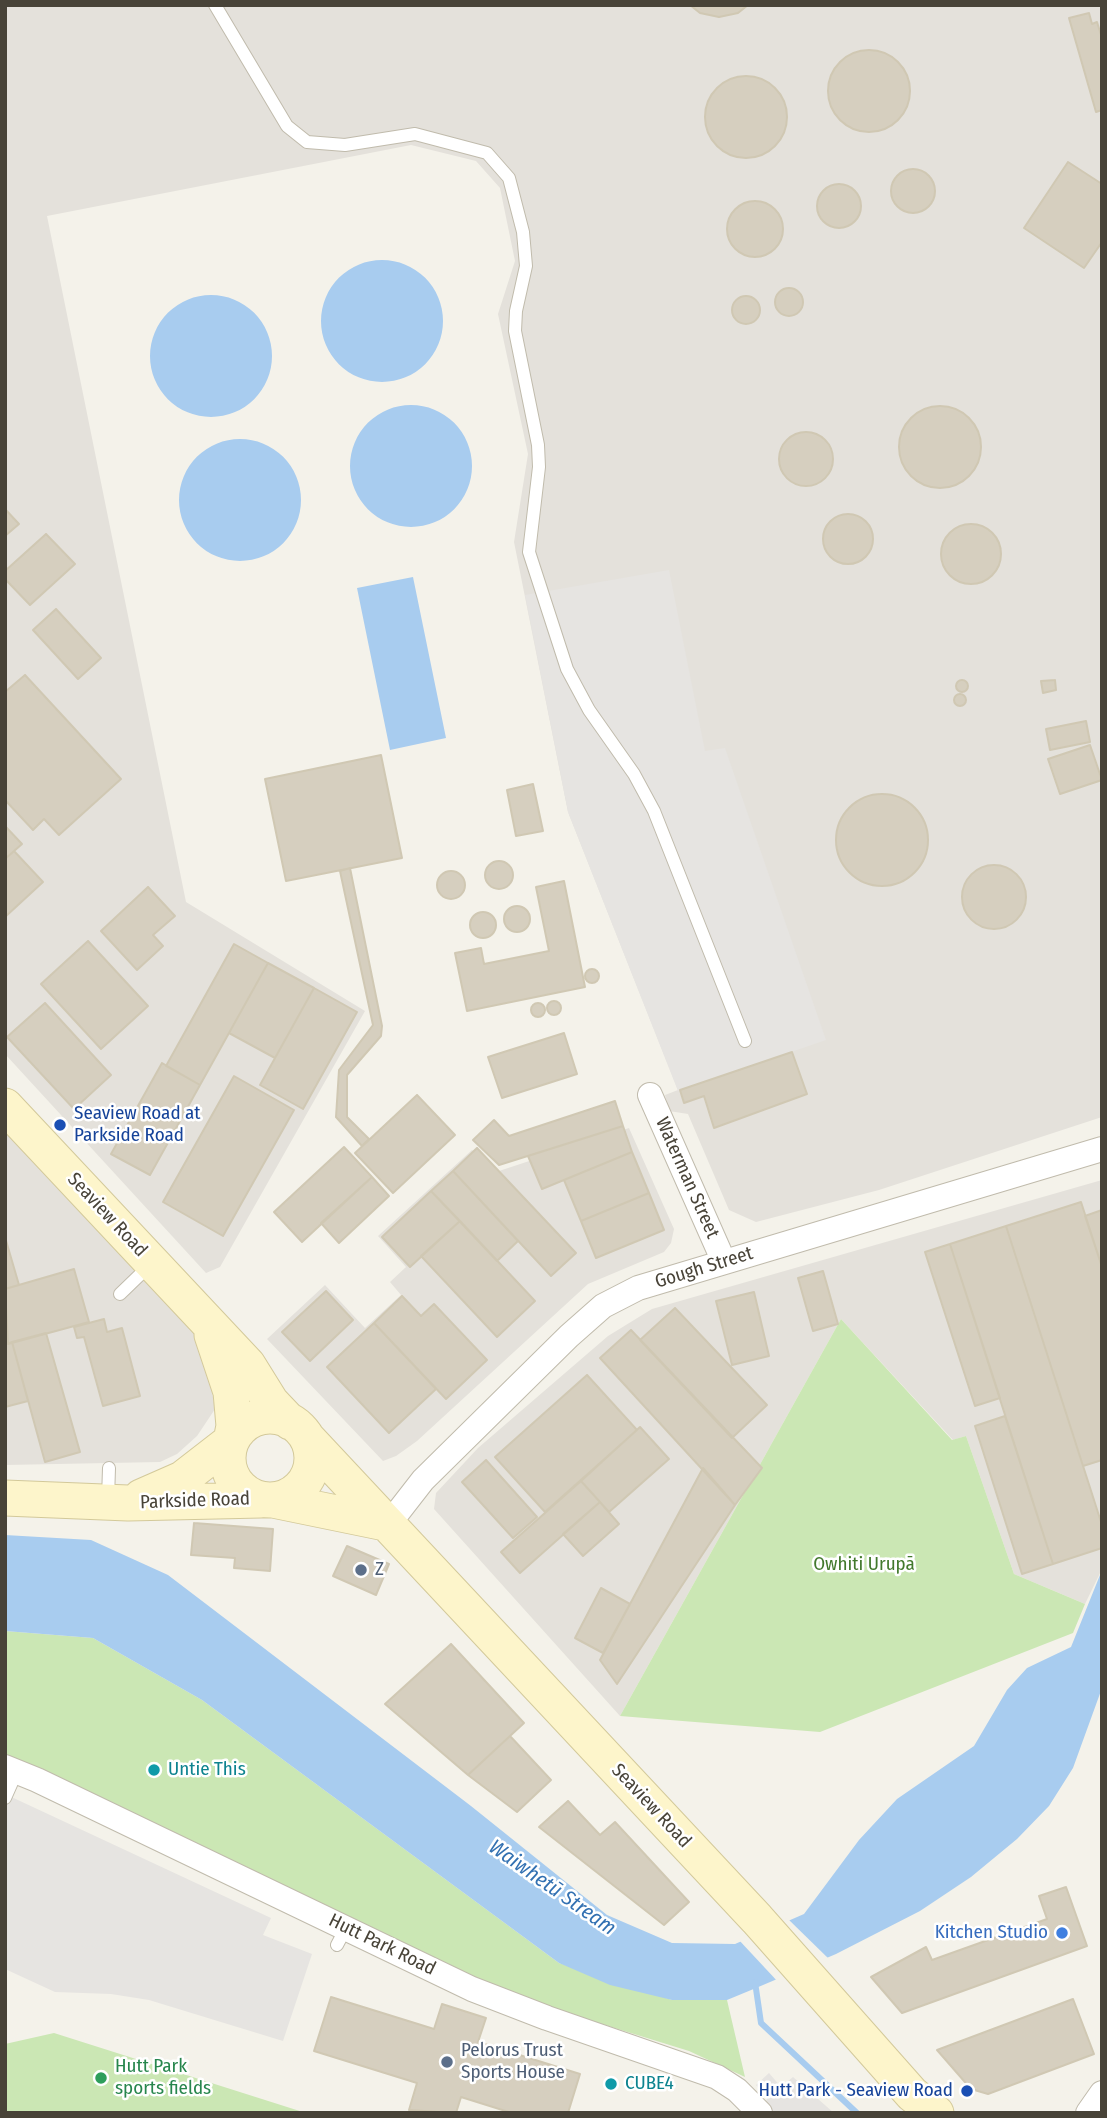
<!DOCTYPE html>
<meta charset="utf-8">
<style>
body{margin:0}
#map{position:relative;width:1107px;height:2118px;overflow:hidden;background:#f4f2ea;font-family:"Fira Sans Condensed",sans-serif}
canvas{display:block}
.frame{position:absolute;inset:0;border:7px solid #484338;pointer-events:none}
</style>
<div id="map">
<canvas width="1107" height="2118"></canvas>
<div class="frame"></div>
</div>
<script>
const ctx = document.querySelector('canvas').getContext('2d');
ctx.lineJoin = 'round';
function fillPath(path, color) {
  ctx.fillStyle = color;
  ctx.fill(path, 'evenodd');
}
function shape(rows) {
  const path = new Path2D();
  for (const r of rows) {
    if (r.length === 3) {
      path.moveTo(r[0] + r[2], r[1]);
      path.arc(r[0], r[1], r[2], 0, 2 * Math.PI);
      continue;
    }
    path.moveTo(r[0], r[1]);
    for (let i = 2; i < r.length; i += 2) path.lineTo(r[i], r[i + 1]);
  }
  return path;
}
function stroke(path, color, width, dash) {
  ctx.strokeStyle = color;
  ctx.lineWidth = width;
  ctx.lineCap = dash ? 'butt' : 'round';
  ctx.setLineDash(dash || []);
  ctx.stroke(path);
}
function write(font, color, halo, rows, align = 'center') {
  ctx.font = font + ' "Fira Sans Condensed",sans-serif';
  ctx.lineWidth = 5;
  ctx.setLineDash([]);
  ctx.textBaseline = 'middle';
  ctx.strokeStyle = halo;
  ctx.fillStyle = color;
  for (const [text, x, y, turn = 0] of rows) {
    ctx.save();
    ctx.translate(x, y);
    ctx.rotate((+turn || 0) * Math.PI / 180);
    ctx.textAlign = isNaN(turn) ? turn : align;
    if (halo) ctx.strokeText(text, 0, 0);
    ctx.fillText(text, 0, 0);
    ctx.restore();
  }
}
fillPath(shape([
 [5,5,1102,5,1102,1117,879,1190,756,1222,729,1210,688,1114,669,1111,665,1095,678,1090,568,812,514,542,528,454,498,314,515,261,500,188,476,161,411,145,47,216,186,902,365,1011,220,1267,206,1273,5,1054],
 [5,1127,204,1344,215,1409,197,1436,177,1454,160,1462,5,1465],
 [629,1128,674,1229,671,1243,664,1252,588,1284,417,1441,396,1456,383,1461,267,1339,325,1285,365,1328,401,1295,390,1282,406,1267,378,1236,472,1150,496,1172],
 [1102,1180,1102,1569,1085,1604,1014,1574,966,1436,953,1440,841,1319,620,1716,434,1509,436,1493,478,1448,608,1336,652,1309]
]), '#e4e1db');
fillPath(shape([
 [841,1319,952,1440,966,1436,1014,1574,1085,1604,1073,1633,820,1732,620,1716],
 [5,1631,93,1638,202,1700,559,1963,672,2000,727,2000,745,2077,689,2051,579,2017,456,1971,5,1755],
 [54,2033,306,2113,5,2113,5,2044]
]), '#cbe7b4');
fillPath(shape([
 [669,570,705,751,725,748,826,1040,678,1091,568,812,525,595],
 [5,1794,271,1918,263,1935,312,1954,283,2041,149,2000,111,1994,55,1992,5,1969],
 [769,2073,781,2087,793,2077,834,2113,772,2113,766,2102,767,2098,756,2085]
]), '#e6e4e1');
fillPath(shape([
 [382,321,61],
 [211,356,61],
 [411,466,61],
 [240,500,61],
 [413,577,446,738,390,750,357,588],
 [5,1535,91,1540,168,1575,471,1806,607,1915,672,1943,735,1944,804,1914,859,1840,897,1799,974,1746,1007,1690,1027,1668,1071,1647,1102,1570,1102,1688,1073,1768,1049,1806,1017,1839,971,1877,920,1911,836,1954,756,1988,727,2000,672,2000,610,1985,559,1963,202,1700,93,1638,5,1631]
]), '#a8ccef');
fillPath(shape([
 [787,1918,830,1960,779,1983,738,1939]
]), '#f4f2ea');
stroke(shape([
 [755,1982,761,2023,857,2113]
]), '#a8ccef', 6);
const building = shape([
 [690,5,748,5,738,13,719,17,700,13,690,5],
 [1089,13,1092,24,1097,22,1102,38,1102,110,1096,112,1069,18,1089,13],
 [869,91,41],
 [746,117,41],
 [1068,162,1102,184,1102,242,1084,268,1024,228,1068,162],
 [913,191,22],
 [839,206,22],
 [755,229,28],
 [789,302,14],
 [746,310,14],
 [940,447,41],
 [806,459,27],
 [5,509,19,524,5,536,5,509],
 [848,539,25],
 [971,554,30],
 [46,534,75,564,30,605,5,579,5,571,46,534],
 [56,609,101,658,78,679,33,630,56,609],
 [25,675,121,779,59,835,44,819,33,830,5,800,5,692,25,675],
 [962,686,6],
 [1055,680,1056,690,1043,693,1041,681,1055,680],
 [960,700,6],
 [1086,721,1090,742,1050,750,1046,729,1086,721],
 [1090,745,1102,780,1060,794,1048,759,1090,745],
 [381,755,402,858,286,881,265,779,381,755],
 [533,784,543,831,516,836,507,790,533,784],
 [882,840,46],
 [5,826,22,844,5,859,5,826],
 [14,851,43,882,5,917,5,859,14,851],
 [499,875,14],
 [994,897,32],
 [350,868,382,1026,381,1036,347,1075,347,1117,369,1139,362,1146,336,1117,339,1070,373,1025,340,871,350,868],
 [451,885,14],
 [564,881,585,987,467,1011,455,953,481,948,484,964,549,951,536,887,564,881],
 [148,887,175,916,153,935,163,946,137,970,101,931,148,887],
 [517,919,13],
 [483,925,13],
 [88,941,148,1006,101,1049,41,984,88,941],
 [234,944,268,963,200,1085,166,1066,234,944],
 [268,963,314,988,275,1058,229,1033,268,963],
 [592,976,7],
 [314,988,357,1012,303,1109,260,1085,314,988],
 [554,1008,7],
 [45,1003,111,1075,74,1109,7,1037,45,1003],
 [538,1010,7],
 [564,1033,577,1074,502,1098,488,1057,564,1033],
 [792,1052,807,1094,714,1128,704,1096,684,1103,680,1090,792,1052],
 [162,1063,200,1085,150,1175,111,1154,162,1063],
 [234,1076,294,1110,223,1236,163,1202,234,1076],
 [417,1095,455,1135,393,1193,355,1153,417,1095],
 [615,1101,623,1126,499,1165,473,1140,494,1120,509,1136,615,1101],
 [623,1126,632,1152,542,1189,528,1156,623,1126],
 [344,1147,372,1177,302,1242,274,1212,344,1147],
 [477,1148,576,1253,551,1276,453,1171,477,1148],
 [632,1152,649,1193,581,1221,564,1180,632,1152],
 [453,1171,518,1241,497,1261,431,1191,453,1171],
 [372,1177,389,1196,339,1243,321,1223,372,1177],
 [431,1191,460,1221,410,1267,382,1237,431,1191],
 [649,1193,664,1230,596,1258,581,1221,649,1193],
 [1081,1202,1102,1267,1102,1460,1083,1466,1006,1226,1081,1202],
 [1102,1210,1102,1267,1085,1216,1102,1210],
 [460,1221,535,1301,497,1337,421,1256,460,1221],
 [1006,1226,1102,1525,1102,1548,1053,1564,950,1244,1006,1226],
 [5,1237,19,1285,5,1289,5,1237],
 [950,1244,1000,1398,975,1406,925,1252,950,1244],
 [74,1269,89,1322,8,1344,5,1289,74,1269],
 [823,1271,838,1324,813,1331,798,1278,823,1271],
 [326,1291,353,1320,310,1361,282,1332,326,1291],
 [754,1292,769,1356,732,1365,716,1301,754,1292],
 [402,1296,421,1316,434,1304,487,1360,446,1399,374,1323,402,1296],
 [675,1308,767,1405,732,1438,640,1340,675,1308],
 [104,1319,107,1332,122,1328,140,1396,103,1406,84,1337,77,1338,74,1327,104,1319],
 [374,1323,436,1389,389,1433,327,1367,374,1323],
 [631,1330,762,1468,735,1505,600,1358,631,1330],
 [46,1333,80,1452,45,1462,12,1342,46,1333],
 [5,1339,8,1344,12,1342,28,1401,5,1407,5,1339],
 [587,1375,637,1430,545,1512,495,1457,587,1375],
 [1005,1416,1053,1564,1022,1574,975,1426,1005,1416],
 [640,1427,669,1459,609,1512,581,1481,640,1427],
 [486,1460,537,1517,513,1538,462,1482,486,1460],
 [703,1468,735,1505,617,1684,600,1660,703,1468],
 [581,1481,600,1502,520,1573,501,1552,581,1481],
 [600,1502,619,1524,583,1556,563,1534,600,1502],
 [194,1523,273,1529,270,1571,234,1568,235,1558,191,1555,194,1523],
 [347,1546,389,1564,376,1595,333,1576,347,1546],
 [601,1588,630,1604,603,1653,575,1638,601,1588],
 [451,1644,524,1723,468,1775,385,1704,451,1644],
 [510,1736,551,1780,517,1812,468,1775,510,1736],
 [568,1801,600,1835,615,1822,689,1902,664,1925,539,1827,568,1801],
 [1066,1887,1087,1946,902,2013,871,1977,926,1947,932,1960,1047,1919,1039,1896,1066,1887],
 [331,1997,434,2029,442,2004,486,2018,478,2042,580,2074,568,2113,512,2113,461,2097,456,2113,409,2110,417,2083,314,2051,331,1997],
 [1073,1999,1094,2054,988,2094,971,2089,937,2050,1073,1999]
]);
fillPath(building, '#d6cfbf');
stroke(building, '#d0c8b3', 2);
const service = shape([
 [215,5,287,126,307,142,345,145,415,134,487,153,509,178,523,232,526,266,516,311,515,331,538,445,539,467,529,552,567,669,589,710,634,774,654,811,745,1041],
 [120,1294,150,1265],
 [108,1499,109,1468],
 [5,1798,17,1771],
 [337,1945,346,1928]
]);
const minor = shape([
 [650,1095,724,1262],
 [388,1525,423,1480,569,1336,603,1306,638,1288,1102,1149],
 [5,1767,37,1780,472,1989,547,2018,717,2077,737,2090,760,2113],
 [1088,2113,1102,2093]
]);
const secondary = shape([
 [5,1106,248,1365,271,1402,290,1422],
 [270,1458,42],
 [307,1438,757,1919,912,2094,936,2113],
 [141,1497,182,1479,231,1441,234,1426,231,1392,212,1335],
 [5,1498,128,1503,261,1500],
 [273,1500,385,1523]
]);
stroke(service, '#c0bbac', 14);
stroke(minor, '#c0bbac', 26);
stroke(secondary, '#d3c99a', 37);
stroke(service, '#fff', 12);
stroke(minor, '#fff', 24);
stroke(secondary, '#fdf5cb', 35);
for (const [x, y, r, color] of [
 [60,1125,7,"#1a4fb4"],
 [361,1570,7,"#5c6f8a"],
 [154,1770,7,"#0f9aa8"],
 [1062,1933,7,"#3f7fe0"],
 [447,2062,7,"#5c6f8a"],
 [101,2078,7,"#2e9e5b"],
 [611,2084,7,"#0f9aa8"],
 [967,2091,7,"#1a4fb4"]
]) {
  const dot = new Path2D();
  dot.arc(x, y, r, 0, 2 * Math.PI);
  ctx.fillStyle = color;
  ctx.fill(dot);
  stroke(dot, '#fff', 2.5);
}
write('19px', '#164399', '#fff', [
 ["Seaview Road at",74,1114],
 ["Parkside Road",74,1136],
 ["Hutt Park - Seaview Road",953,2091,"right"]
], 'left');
write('19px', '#484338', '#fff', [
 ["Waterman Street",687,1178,66],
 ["Seaview Road",107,1215,47],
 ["Gough Street",704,1268,-17],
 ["Parkside Road",195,1501,-2],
 ["Seaview Road",651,1806,47],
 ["Hutt Park Road",382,1945,26]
]);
write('19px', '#42792c', '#fff', [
 ["Owhiti Urupā",864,1565]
]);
write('19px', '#4e5e75', '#fff', [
 ["Z",375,1570],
 ["Pelorus Trust",461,2051],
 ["Sports House",461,2073]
], 'left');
write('19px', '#0d838f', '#fff', [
 ["Untie This",168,1770],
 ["CUBE4",625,2084]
], 'left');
write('19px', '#366cbe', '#fff', [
 ["Kitchen Studio",1048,1933]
], 'right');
write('19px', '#27864d', '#fff', [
 ["Hutt Park",115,2067],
 ["sports fields",115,2089]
], 'left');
write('italic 21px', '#3371b2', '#fff', [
 ["Waiwhetū Stream",552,1888,35]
]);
</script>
